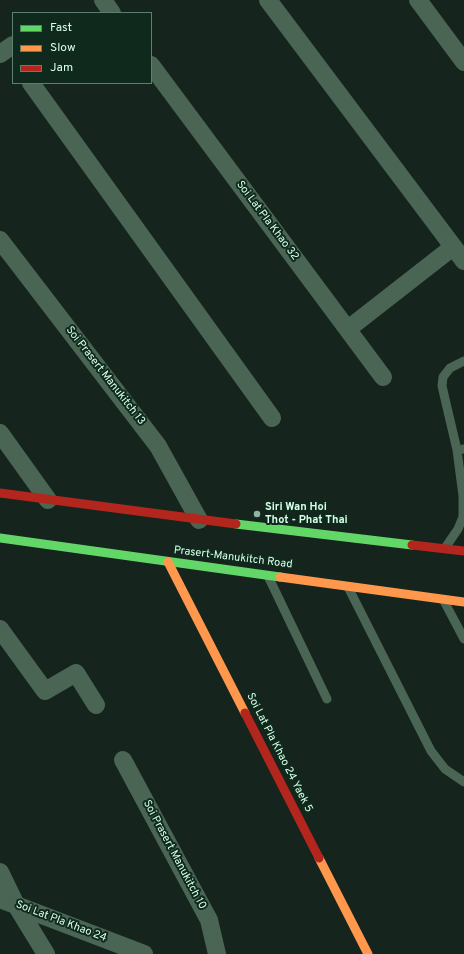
<!DOCTYPE html>
<style>
body{margin:0}
#map{position:relative;width:464px;height:954px;overflow:hidden;background:#15241c;font-family:Overpass,sans-serif}
canvas{display:block}
.legend{position:absolute;left:12px;top:12px;width:140px;height:72px;box-sizing:border-box;background:#0f2a1c;border:1px solid #5f7f6e;margin:0;padding:5px 7px;list-style:none;font-size:12px;color:#d8ffe9}
.legend li{display:flex;align-items:center;gap:8px;height:20px}
.legend b{width:20px;border:1px solid #5f7f6e}
</style>
<div id="map">
<canvas width="464" height="954"></canvas>
<ul class="legend">
<li><b style="height:5px;background:#63d668"></b>Fast</li>
<li><b style="height:5px;background:#ff974d"></b>Slow</li>
<li><b style="height:5px;background:#b3261e"></b>Jam</li>
</ul>
</div>
<script>
const ctx = document.querySelector('canvas').getContext('2d');
ctx.lineJoin = 'round';
function shape(rows) {
  const path = new Path2D();
  for (const r of rows) {
    path.moveTo(r[0], r[1]);
    for (let i = 2; i < r.length; i += 2) path.lineTo(r[i], r[i + 1]);
  }
  return path;
}
function stroke(path, color, width, dash) {
  ctx.strokeStyle = color;
  ctx.lineWidth = width;
  ctx.lineCap = dash ? 'butt' : 'round';
  ctx.setLineDash(dash || []);
  ctx.stroke(path);
}
function write(font, color, halo, rows, align = 'center') {
  ctx.font = font + ' Overpass,sans-serif';
  ctx.lineWidth = 4;
  ctx.setLineDash([]);
  ctx.textBaseline = 'middle';
  ctx.strokeStyle = halo;
  ctx.fillStyle = color;
  for (const [text, x, y, turn = 0] of rows) {
    ctx.save();
    ctx.translate(x, y);
    ctx.rotate((+turn || 0) * Math.PI / 180);
    ctx.textAlign = isNaN(turn) ? turn : align;
    if (halo) ctx.strokeText(text, 0, 0);
    ctx.fillText(text, 0, 0);
    ctx.restore();
  }
}
stroke(shape([
 [464,361,450,368,443,377,442,386,457,450,464,449],
 [445,548,458,529,463,517,463,496,457,450],
 [268,576,327,699],
 [348,587,431,751,445,769,464,782],
 [444,601,464,639]
]), '#4a6553', 9);
stroke(shape([
 [103,0,112,13],
 [268,0,464,261],
 [418,0,464,62],
 [0,54,13,45],
 [151,65,383,377],
 [31,83,272,418],
 [0,240,158,446,199,520],
 [348,329,453,247],
 [0,433,48,500],
 [0,629,45,691,76,673,96,705],
 [123,760,209,920,217,954],
 [0,872,16,905,46,954],
 [0,899,144,954]
]), '#4a6553', 18);
stroke(shape([
 [236,524,412,545],
 [0,538,280,577]
]), '#63d668', 9);
stroke(shape([
 [168,562,245,713],
 [280,577,464,602],
 [319,858,368,954]
]), '#ff974d', 9);
stroke(shape([
 [0,493,236,524],
 [412,545,464,551],
 [245,713,319,858]
]), '#b3261e', 9);
for (const [x, y, r, color] of [
 [257,514,4,"#94b2a1"]
]) {
  const dot = new Path2D();
  dot.arc(x, y, r, 0, 2 * Math.PI);
  ctx.fillStyle = color;
  ctx.fill(dot);
  stroke(dot, '#0f2a1c', 1.5);
}
write('11px', '#d8ffe9', '#0f2a1c', [
 ["Soi Lat Pla Khao 32",267,221,53],
 ["Soi Prasert Manukitch 13",105,376,52],
 ["Prasert-Manukitch Road",233,558,7],
 ["Soi Lat Pla Khao 24 Yaek 5",279,753,63],
 ["Soi Prasert Manukitch 10",174,855,62],
 ["Soi Lat Pla Khao 24",61,922,21]
]);
write('bold 11px', '#d8ffe9', '#0f2a1c', [
 ["Siri Wan Hoi",265,508],
 ["Thot - Phat Thai",265,521]
], 'left');
</script>
